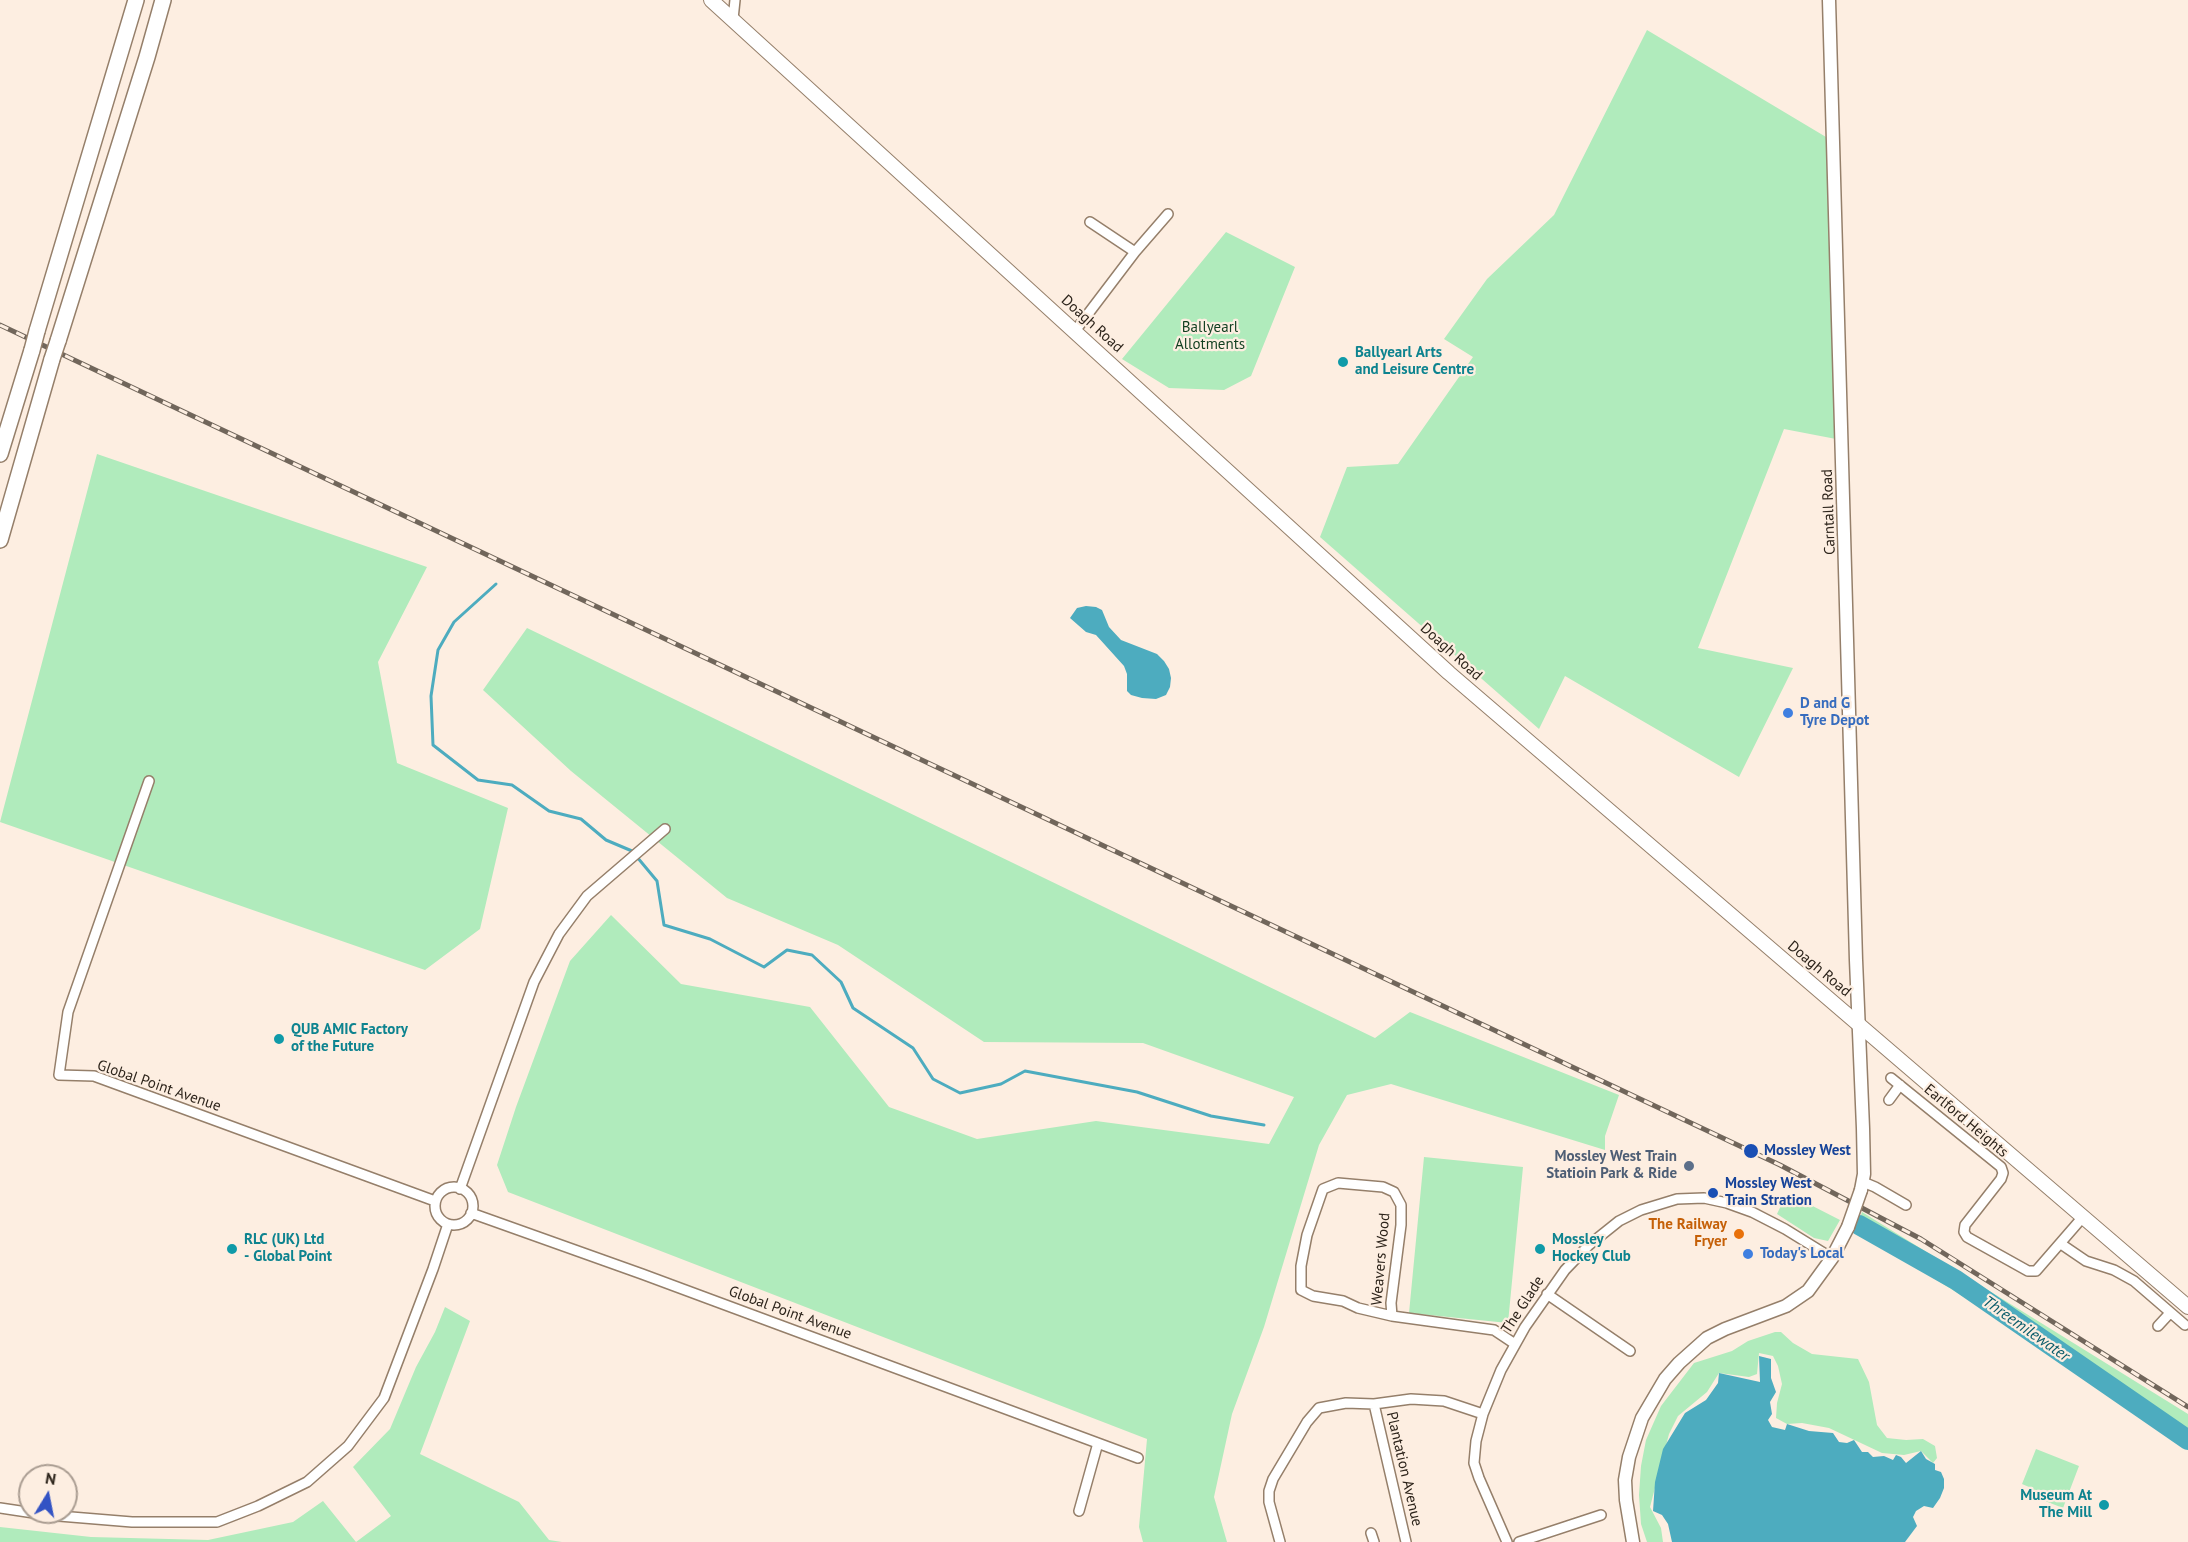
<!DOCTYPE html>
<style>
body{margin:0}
#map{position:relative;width:2188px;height:1542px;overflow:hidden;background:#fdeee1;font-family:"PT Sans",sans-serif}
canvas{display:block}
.north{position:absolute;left:18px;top:1464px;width:60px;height:60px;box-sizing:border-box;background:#fdeee1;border:2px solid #aa9d92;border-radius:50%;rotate:10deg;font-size:16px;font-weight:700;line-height:24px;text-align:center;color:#2d241b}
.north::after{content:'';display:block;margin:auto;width:21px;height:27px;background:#3353c4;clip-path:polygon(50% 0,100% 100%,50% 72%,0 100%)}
</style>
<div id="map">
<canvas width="2188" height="1542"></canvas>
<div class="north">N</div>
</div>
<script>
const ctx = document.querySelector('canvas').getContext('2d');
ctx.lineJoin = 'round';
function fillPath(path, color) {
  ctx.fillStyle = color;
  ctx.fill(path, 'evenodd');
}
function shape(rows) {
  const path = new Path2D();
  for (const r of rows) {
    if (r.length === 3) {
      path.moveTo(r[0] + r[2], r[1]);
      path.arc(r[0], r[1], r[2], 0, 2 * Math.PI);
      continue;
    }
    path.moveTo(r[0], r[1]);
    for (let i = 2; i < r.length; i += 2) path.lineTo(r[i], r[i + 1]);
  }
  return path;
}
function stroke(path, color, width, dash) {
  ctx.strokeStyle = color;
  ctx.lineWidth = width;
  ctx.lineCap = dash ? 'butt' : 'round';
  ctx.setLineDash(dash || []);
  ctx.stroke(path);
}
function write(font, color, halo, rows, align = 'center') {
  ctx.font = font + ' "PT Sans",sans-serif';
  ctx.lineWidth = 4.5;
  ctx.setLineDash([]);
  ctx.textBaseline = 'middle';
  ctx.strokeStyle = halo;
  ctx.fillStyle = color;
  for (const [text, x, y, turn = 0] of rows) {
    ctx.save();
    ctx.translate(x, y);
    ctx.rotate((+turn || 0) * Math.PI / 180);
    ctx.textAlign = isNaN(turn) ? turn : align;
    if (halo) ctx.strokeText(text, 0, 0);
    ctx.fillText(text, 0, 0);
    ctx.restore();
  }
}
fillPath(shape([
 [1647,30,1826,137,1836,439,1784,429,1698,648,1793,668,1739,777,1565,676,1539,729,1320,537,1347,467,1398,464,1473,357,1444,339,1487,279,1554,215],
 [1226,232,1295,267,1251,376,1224,390,1169,388,1122,359],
 [97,454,427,567,378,662,397,763,508,808,480,929,425,970,0,822],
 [527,628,1375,1038,1410,1012,1619,1095,1605,1136,1605,1150,1391,1084,1347,1095,1319,1145,1264,1327,1232,1414,1214,1497,1227,1542,1143,1542,1139,1527,1147,1439,508,1192,497,1165,516,1107,570,961,611,915,681,984,810,1007,889,1107,977,1139,1096,1121,1269,1144,1294,1097,1143,1043,984,1042,838,945,727,898,571,771,483,690],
 [1424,1157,1523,1167,1508,1323,1409,1313],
 [1785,1197,1789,1199,1795,1197,1840,1220,1828,1241,1814,1238,1777,1214],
 [1862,1212,2188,1414,2188,1436,1856,1230],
 [445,1307,470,1321,420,1454,519,1502,549,1540,562,1542,0,1542,0,1527,91,1537,208,1540,293,1522,323,1501,356,1542,391,1516,353,1467,390,1429,416,1367,435,1332],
 [1775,1332,1781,1332,1793,1343,1812,1354,1858,1359,1869,1382,1877,1425,1887,1438,1906,1440,1923,1439,1935,1446,1937,1458,1933,1463,1921,1451,1904,1455,1882,1453,1829,1428,1802,1423,1787,1424,1776,1418,1777,1403,1782,1384,1778,1366,1773,1356,1759,1353,1757,1374,1749,1377,1719,1373,1707,1392,1678,1416,1669,1434,1650,1507,1661,1528,1663,1542,1647,1542,1641,1524,1639,1495,1641,1466,1646,1440,1661,1406,1694,1363,1732,1351,1748,1341],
 [2036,1449,2079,1466,2063,1508,2027,1494,2029,1487,2022,1484]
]), '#b0ebbc');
fillPath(shape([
 [1086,606,1096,607,1102,610,1109,627,1121,640,1157,654,1164,661,1169,669,1171,678,1170,687,1166,695,1156,699,1142,698,1131,695,1127,691,1127,674,1124,666,1096,635,1086,632,1070,618,1077,608],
 [1759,1356,1771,1359,1771,1378,1776,1392,1770,1402,1772,1414,1768,1420,1772,1427,1785,1430,1787,1424,1809,1431,1833,1433,1839,1442,1847,1443,1854,1440,1862,1452,1868,1452,1873,1457,1884,1456,1893,1460,1896,1455,1901,1457,1906,1463,1921,1451,1926,1459,1935,1464,1935,1470,1941,1472,1944,1479,1944,1488,1940,1498,1933,1508,1924,1506,1916,1511,1913,1517,1917,1526,1905,1542,1672,1542,1668,1524,1662,1515,1653,1511,1655,1482,1663,1449,1685,1413,1706,1400,1718,1383,1719,1373,1760,1382]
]), '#4dacbf');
stroke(shape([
 [496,584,454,622,438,650,431,696,433,745,478,780,512,785,549,811,581,819,606,840,632,851,657,881,664,925,710,939,764,967,787,950,812,955,841,982,853,1008,913,1048,933,1079,960,1093,1001,1084,1025,1071,1137,1092,1211,1116,1264,1125]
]), '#4dacbf', 3);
stroke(shape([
 [1859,1225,1956,1280,2188,1440]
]), '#4dacbf', 20);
const minor = shape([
 [733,19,735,0],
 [1090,222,1135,252],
 [1075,331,1135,252,1168,214],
 [149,781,68,1012,59,1075,94,1076,435,1201],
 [1891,1078,2001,1167,2003,1173,2001,1179,1965,1225,1964,1232,1967,1237,2028,1271,2036,1271,2082,1218],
 [1889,1100,1900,1085],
 [1863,1182,1875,1187,1906,1205],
 [454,1206,19],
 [460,1189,534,982,559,934,587,896,665,829],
 [471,1213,642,1274,1138,1458],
 [2061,1244,2086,1261,2114,1270,2134,1281,2185,1325],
 [1547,1294,1630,1351],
 [1392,1316,1391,1303,1401,1225,1401,1205,1394,1192,1383,1187,1338,1183,1323,1189,1307,1235,1301,1266,1301,1290,1313,1296,1343,1301,1358,1308,1392,1316,1494,1330,1515,1344],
 [2158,1326,2170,1313],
 [1374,1404,1406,1542],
 [0,1508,47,1515,132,1522,217,1522,258,1506,307,1482,348,1446,384,1398,433,1269,448,1224],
 [1079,1511,1098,1443],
 [1371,1533,1374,1542],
 [1280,1542,1269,1502,1269,1491,1273,1479,1307,1422,1319,1408,1346,1403,1374,1404,1411,1399,1444,1401,1483,1414],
 [1507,1542,1479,1478,1474,1463,1476,1441,1483,1414,1501,1370,1525,1327,1565,1270,1589,1245,1619,1221,1641,1210,1677,1199,1704,1198,1727,1203,1752,1212,1785,1229,1832,1258],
 [1519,1542,1601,1515]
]);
const tertiary = shape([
 [1829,0,1856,960,1863,1128,1864,1174,1861,1190],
 [1633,1542,1626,1500,1625,1480,1629,1457,1642,1418,1665,1379,1679,1363,1707,1338,1725,1329,1786,1306,1808,1291,1832,1258,1848,1227]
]);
const secondary = shape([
 [711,0,1449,673,2188,1307]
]);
const trunk = shape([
 [37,331,136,0],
 [58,341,147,57,163,0],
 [0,454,32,350],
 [0,540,52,359]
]);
stroke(minor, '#957f6a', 12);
stroke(tertiary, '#957f6a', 15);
stroke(secondary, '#957f6a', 16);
stroke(trunk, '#957f6a', 18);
stroke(minor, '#fff', 9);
stroke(tertiary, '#fff', 12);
stroke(secondary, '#fff', 14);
stroke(trunk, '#fff', 15);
const rail = shape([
 [0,325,1780,1165,1921,1239,2188,1407]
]);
stroke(rail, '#71665b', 5);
stroke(rail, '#fdeee1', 3, [9]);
const tertiaryBridge = shape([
 [1848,1227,1861,1190]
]);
const trunkBridge = shape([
 [32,350,37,331],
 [52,359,58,341]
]);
stroke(tertiaryBridge, '#957f6a', 15, []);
stroke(trunkBridge, '#957f6a', 18, []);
stroke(tertiaryBridge, '#fff', 12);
stroke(trunkBridge, '#fff', 15);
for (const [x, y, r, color] of [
 [1343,362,6,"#0f9aa8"],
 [1788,713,6,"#3f7fe0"],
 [279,1039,6,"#0f9aa8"],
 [1751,1151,8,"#1a4fb4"],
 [1689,1166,6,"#5c6f8a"],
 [1713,1193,6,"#1a4fb4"],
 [1739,1234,6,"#e8710a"],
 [232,1249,6,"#0f9aa8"],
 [1540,1249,6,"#0f9aa8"],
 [1748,1254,6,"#3f7fe0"],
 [2104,1505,6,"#0f9aa8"]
]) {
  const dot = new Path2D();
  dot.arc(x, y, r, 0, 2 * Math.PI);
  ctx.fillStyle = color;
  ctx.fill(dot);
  stroke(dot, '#fdeee1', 2);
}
write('15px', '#2d241b', '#fdeee1', [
 ["Doagh Road",1092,324,42],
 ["Carntall Road",1829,512,-92],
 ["Doagh Road",1451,652,42],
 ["Doagh Road",1819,969,40],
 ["Global Point Avenue",159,1086,19],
 ["Earlford Heights",1966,1121,40],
 ["Weavers Wood",1381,1259,-85],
 ["The Glade",1523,1305,-57],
 ["Global Point Avenue",790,1313,20],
 ["Plantation Avenue",1404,1469,77]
]);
write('15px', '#103e1f', '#fdeee1', [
 ["Ballyearl",1210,328],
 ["Allotments",1210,345]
]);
write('bold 15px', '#0d838f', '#fdeee1', [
 ["Ballyearl Arts",1355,353],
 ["and Leisure Centre",1355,370],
 ["QUB AMIC Factory",291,1030],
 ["of the Future",291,1047],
 ["RLC (UK) Ltd",244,1240],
 ["- Global Point",244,1257],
 ["Mossley",1552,1240],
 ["Hockey Club",1552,1257],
 ["Museum At",2092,1496,"right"],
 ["The Mill",2092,1513,"right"]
], 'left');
write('bold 15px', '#366cbe', '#fdeee1', [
 ["D and G",1800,704],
 ["Tyre Depot",1800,721],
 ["Today's Local",1760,1254]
], 'left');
write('bold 15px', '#164399', '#fdeee1', [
 ["Mossley West",1764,1151],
 ["Mossley West",1725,1184],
 ["Train Stration",1725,1201]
], 'left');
write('bold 15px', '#4e5e75', '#fdeee1', [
 ["Mossley West Train",1677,1157],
 ["Statioin Park & Ride",1677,1174]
], 'right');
write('bold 15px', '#c56008', '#fdeee1', [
 ["The Railway",1727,1225],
 ["Fryer",1727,1242]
], 'right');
write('italic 16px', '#0c5d6b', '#fdeee1', [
 ["Threemilewater",2026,1329,35]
]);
</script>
